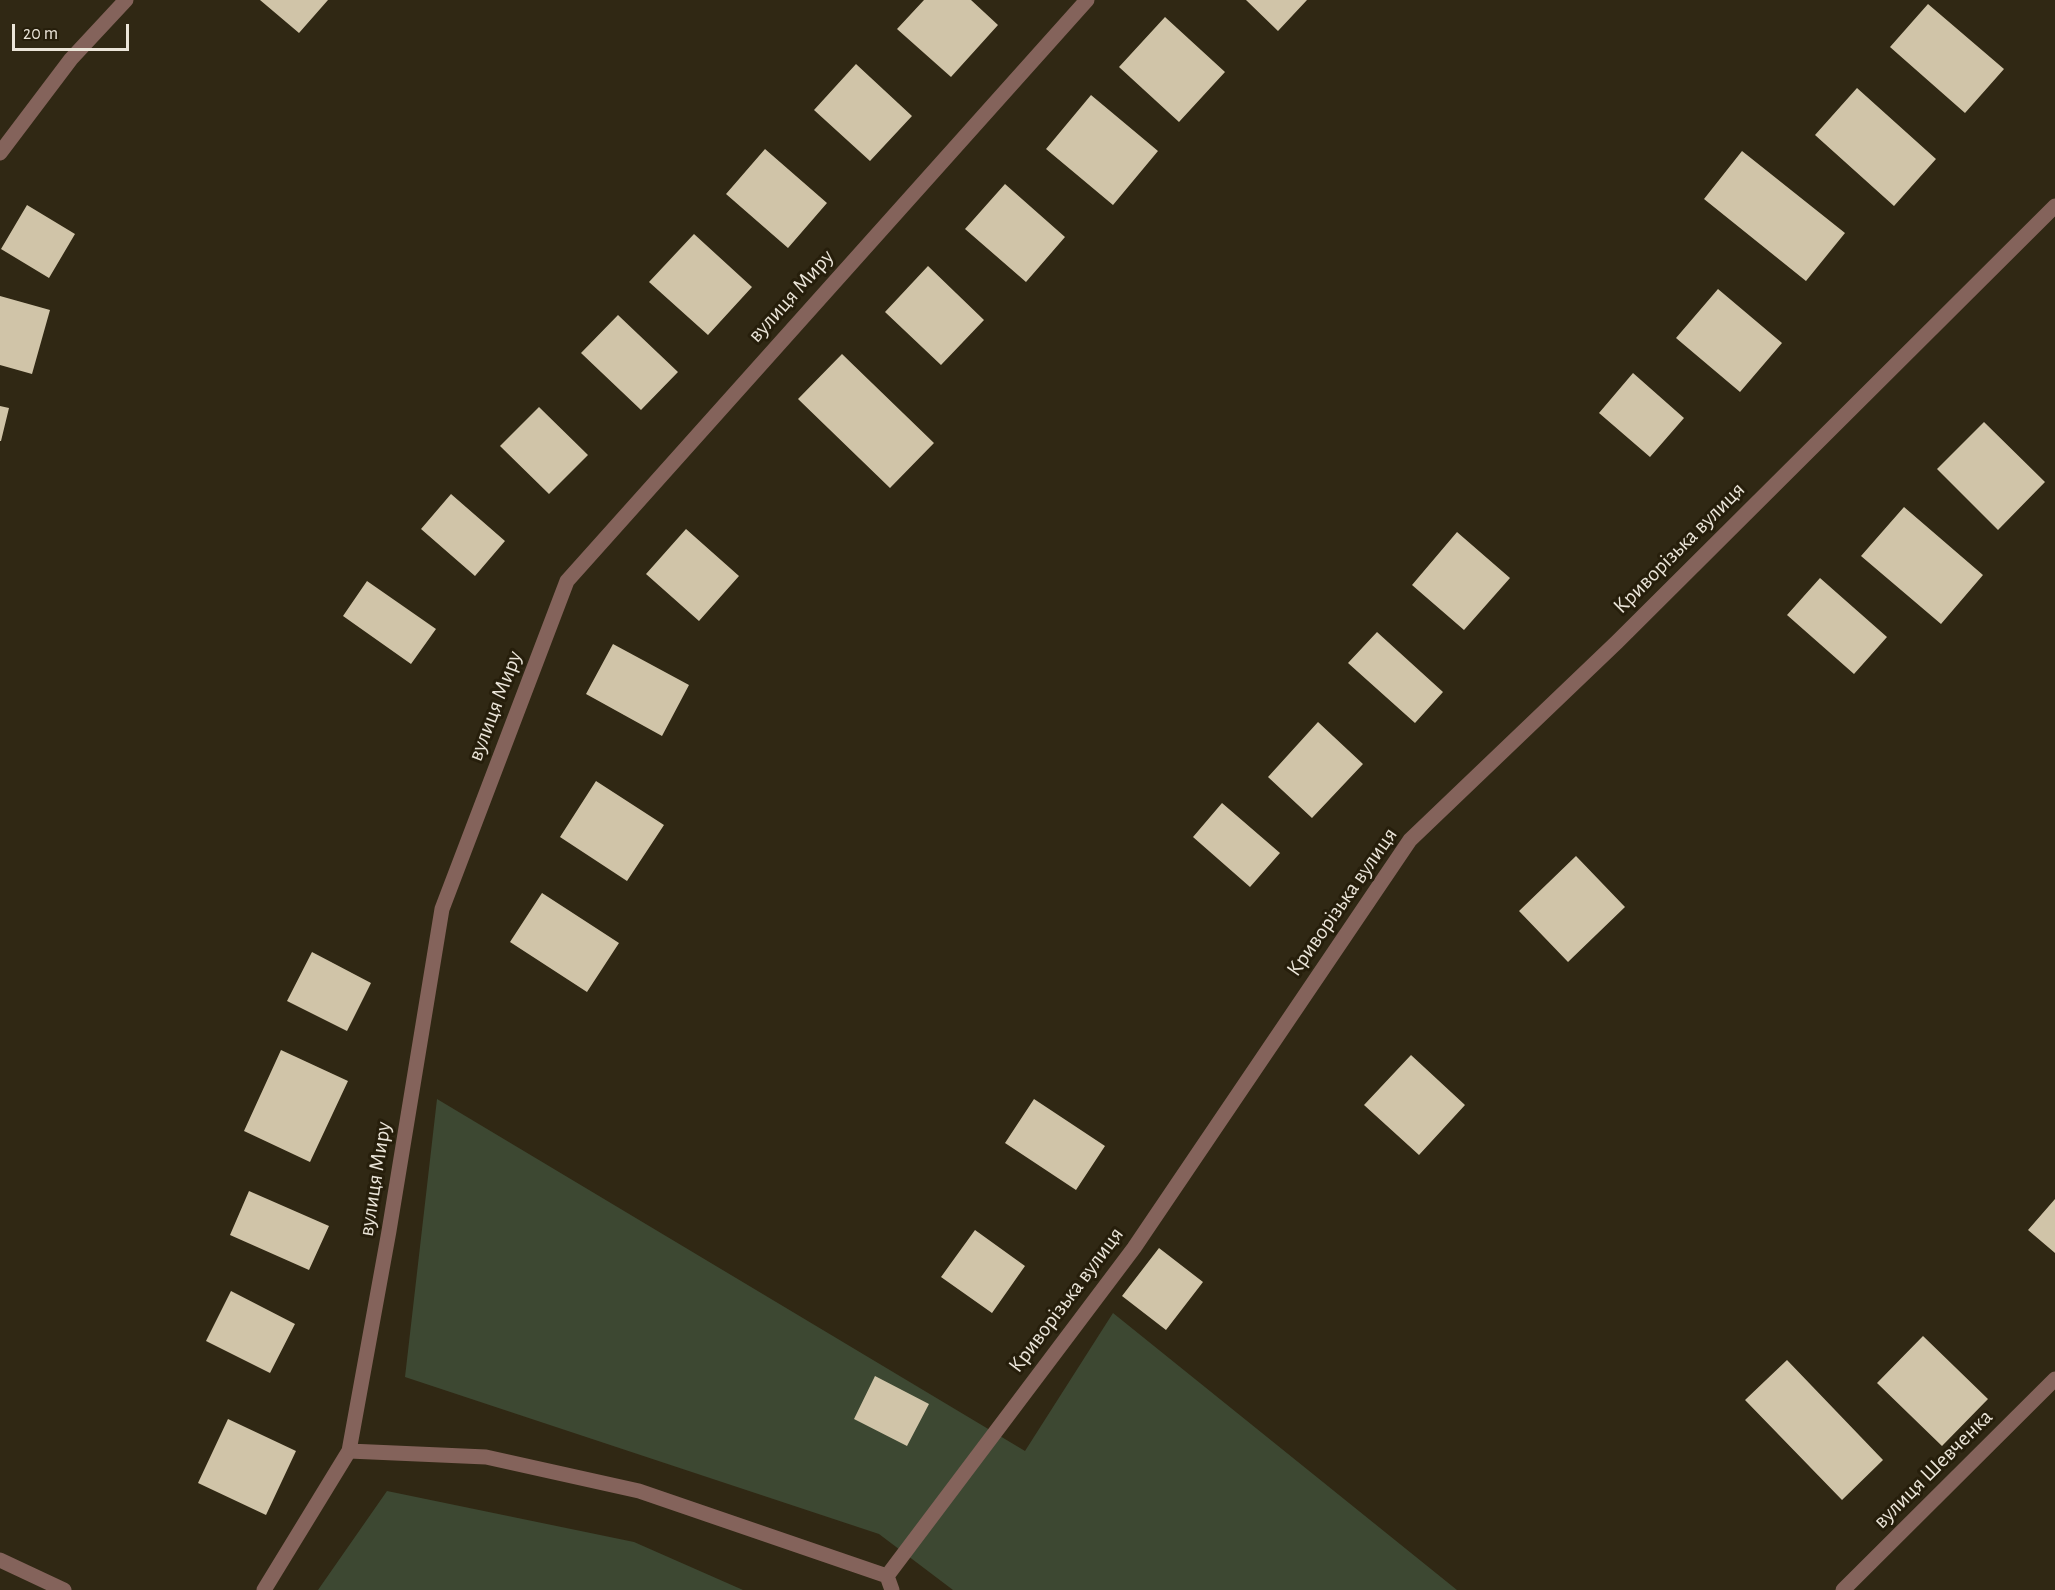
<!DOCTYPE html>
<meta charset="utf-8">
<style>
body{margin:0}
#map{position:relative;width:2055px;height:1590px;overflow:hidden;background:#302814;font-family:"Alegreya Sans",sans-serif}
canvas{display:block}
.scale{position:absolute;left:12px;top:24px;width:117px;height:27px;box-sizing:border-box;border:3px solid #ebe5d9;border-top:0;padding-left:8px;font-size:18px;line-height:21px;white-space:nowrap;color:#ebe5d9;-webkit-text-stroke:4px #261e0b;paint-order:stroke}
</style>
<div id="map">
<canvas width="2055" height="1590"></canvas>
<div class="scale">20 m</div>
</div>
<script>
const ctx = document.querySelector('canvas').getContext('2d');
ctx.lineJoin = 'round';
function fillPath(path, color) {
  ctx.fillStyle = color;
  ctx.fill(path, 'evenodd');
}
function shape(rows) {
  const path = new Path2D();
  for (const r of rows) {
    path.moveTo(r[0], r[1]);
    for (let i = 2; i < r.length; i += 2) path.lineTo(r[i], r[i + 1]);
  }
  return path;
}
function stroke(path, color, width, dash) {
  ctx.strokeStyle = color;
  ctx.lineWidth = width;
  ctx.lineCap = dash ? 'butt' : 'round';
  ctx.setLineDash(dash || []);
  ctx.stroke(path);
}
function write(font, color, halo, rows, align = 'center') {
  ctx.font = font + ' "Alegreya Sans",sans-serif';
  ctx.lineWidth = 6;
  ctx.setLineDash([]);
  ctx.textBaseline = 'middle';
  ctx.strokeStyle = halo;
  ctx.fillStyle = color;
  for (const [text, x, y, turn = 0] of rows) {
    ctx.save();
    ctx.translate(x, y);
    ctx.rotate((+turn || 0) * Math.PI / 180);
    ctx.textAlign = isNaN(turn) ? turn : align;
    if (halo) ctx.strokeText(text, 0, 0);
    ctx.fillText(text, 0, 0);
    ctx.restore();
  }
}
fillPath(shape([
 [437,1099,1025,1451,1113,1313,1457,1590,953,1590,879,1534,405,1377],
 [387,1491,634,1542,743,1590,318,1590]
]), '#3d4832');
fillPath(shape([
 [260,0,328,0,299,33],
 [924,0,971,0,998,25,951,77,897,29],
 [1246,0,1307,0,1278,31],
 [1928,4,2004,69,1965,113,1890,47],
 [1165,17,1225,72,1179,122,1119,67],
 [856,64,912,116,870,161,814,110],
 [1857,88,1936,159,1894,206,1815,135],
 [1091,95,1158,151,1113,205,1046,149],
 [765,149,827,203,788,248,726,194],
 [1742,151,1845,233,1806,281,1704,199],
 [1005,184,1065,237,1026,282,965,229],
 [27,205,75,234,49,278,1,249],
 [694,234,752,287,708,335,649,282],
 [928,266,984,320,941,365,885,312],
 [1718,289,1782,343,1740,392,1676,338],
 [0,296,50,310,32,374,0,365],
 [618,315,678,372,641,410,581,353],
 [842,354,934,443,890,488,798,399],
 [1633,373,1684,418,1650,457,1599,413],
 [0,406,9,408,1,441,0,441],
 [539,407,588,455,549,494,500,446],
 [1984,422,2045,482,1998,530,1937,469],
 [451,494,505,541,475,576,421,529],
 [1904,507,1983,575,1941,624,1861,556],
 [686,529,739,576,699,621,646,574],
 [1457,532,1510,578,1464,630,1412,585],
 [1820,578,1887,637,1854,674,1787,615],
 [367,581,436,629,411,664,343,616],
 [1377,632,1443,692,1415,723,1348,663],
 [613,644,689,685,662,736,586,694],
 [1318,722,1363,764,1312,818,1268,777],
 [596,781,664,825,627,881,560,837],
 [1222,803,1280,853,1250,887,1193,837],
 [1576,856,1625,907,1568,962,1519,911],
 [542,893,619,943,587,992,510,942],
 [312,952,371,983,347,1031,287,1001],
 [281,1050,348,1081,310,1162,244,1131],
 [1411,1055,1465,1105,1419,1155,1364,1105],
 [1034,1099,1105,1146,1076,1190,1005,1143],
 [249,1191,329,1226,309,1270,230,1235],
 [2055,1199,2055,1253,2028,1230],
 [975,1230,1025,1266,992,1313,941,1277],
 [1159,1248,1203,1282,1166,1330,1122,1296],
 [231,1291,295,1324,270,1373,206,1341],
 [1923,1336,1988,1399,1942,1446,1877,1383],
 [1787,1360,1883,1460,1842,1500,1745,1400],
 [875,1376,929,1404,907,1446,854,1419],
 [228,1419,296,1451,266,1515,198,1483]
]), '#d0c4a8');
stroke(shape([
 [0,153,71,59,126,0],
 [349,1451,486,1457,639,1491,887,1576],
 [0,1560,64,1590],
 [887,1576,1134,1248,1410,840,1617,642,2055,206],
 [887,1576,892,1590],
 [264,1590,349,1451,389,1231,442,909,567,581,1087,0],
 [1843,1590,2055,1379]
]), '#84635b', 15);
write('22px', '#ebe5d9', '#261e0b', [
 ["вулиця Миру",791,296,-48],
 ["Криворізька вулиця",1679,548,-45],
 ["вулиця Миру",495,706,-69],
 ["Криворізька вулиця",1342,902,-55],
 ["вулиця Миру",375,1179,-81],
 ["Криворізька вулиця",1066,1300,-53],
 ["вулиця Шевченка",1933,1469,-45]
]);
</script>
